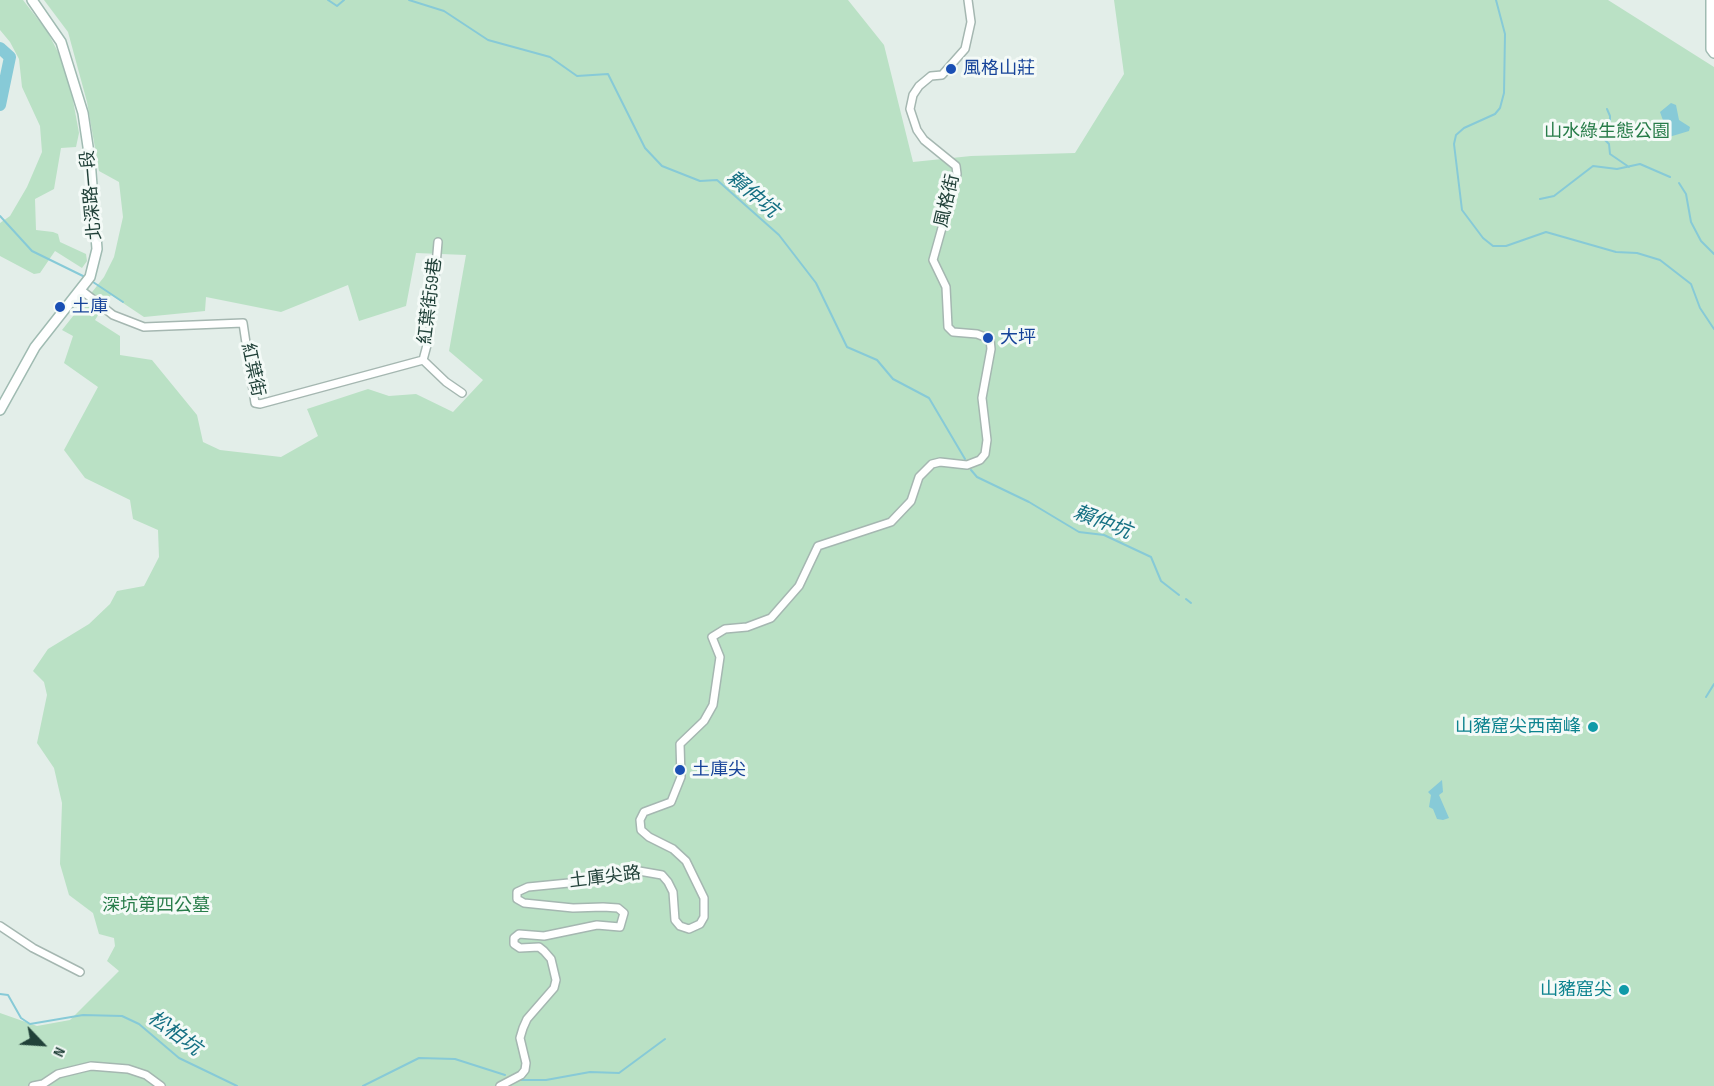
<!DOCTYPE html>
<meta charset="utf-8">
<style>
body{margin:0}
#map{position:relative;width:1714px;height:1086px;overflow:hidden;background:#e3eee9;font-family:"Sofia Sans Condensed",sans-serif}
canvas{display:block}
.north{position:absolute;left:12px;top:1014px;width:60px;height:60px;-webkit-text-stroke:4px #f4faf7;paint-order:stroke;rotate:115deg;font-size:16px;font-weight:700;line-height:24px;text-align:center;color:#214139}
.north::after{content:'';display:block;margin:auto;width:21px;height:27px;background:#214139;clip-path:polygon(50% 0,100% 100%,50% 72%,0 100%)}
</style>
<div id="map">
<canvas width="1714" height="1086"></canvas>
<div class="north">N</div>
</div>
<script>
const ctx = document.querySelector('canvas').getContext('2d');
ctx.lineJoin = 'round';
function fillPath(path, color) {
  ctx.fillStyle = color;
  ctx.fill(path, 'evenodd');
}
function shape(rows) {
  const path = new Path2D();
  for (const r of rows) {
    path.moveTo(r[0], r[1]);
    for (let i = 2; i < r.length; i += 2) path.lineTo(r[i], r[i + 1]);
  }
  return path;
}
function stroke(path, color, width, dash) {
  ctx.strokeStyle = color;
  ctx.lineWidth = width;
  ctx.lineCap = dash ? 'butt' : 'round';
  ctx.setLineDash(dash || []);
  ctx.stroke(path);
}
function write(font, color, halo, rows, align = 'center') {
  ctx.font = font + ' "Sofia Sans Condensed","Noto Sans TC",sans-serif';
  ctx.lineWidth = 6;
  ctx.setLineDash([]);
  ctx.textBaseline = 'middle';
  ctx.strokeStyle = halo;
  ctx.fillStyle = color;
  for (const [text, x, y, turn = 0] of rows) {
    ctx.save();
    ctx.translate(x, y);
    ctx.rotate((+turn || 0) * Math.PI / 180);
    ctx.textAlign = isNaN(turn) ? turn : align;
    if (halo) ctx.strokeText(text, 0, 0);
    ctx.fillText(text, 0, 0);
    ctx.restore();
  }
}
fillPath(shape([
 [0,0,23,0,47,31,58,52,70,84,79,133,76,147,61,148,54,189,35,199,36,230,53,232,58,234,60,242,86,254,87,261,82,268,55,251,40,273,34,274,0,256,0,223,10,216,27,187,42,152,40,126,22,87,19,59,10,42,0,30],
 [44,0,848,0,884,45,913,162,971,156,1075,153,1124,74,1114,0,1608,0,1714,67,1714,1086,0,1086,0,1013,37,1026,70,1020,119,971,107,961,115,946,114,938,99,934,93,913,69,895,60,864,62,803,54,768,37,743,47,695,44,682,33,671,48,649,89,624,110,604,117,591,144,586,159,557,158,530,133,519,130,500,85,478,64,450,98,387,64,363,73,336,62,330,104,277,114,257,123,217,119,182,99,171,87,102,68,32],
 [416,253,466,255,449,351,483,380,453,412,416,394,389,396,368,389,307,409,318,436,281,457,220,450,203,442,197,415,152,360,120,355,120,336,95,320,111,295,144,317,205,311,206,297,281,312,348,285,359,321,406,306]
]), '#bae1c5');
fillPath(shape([
 [1671,103,1676,105,1679,120,1690,127,1689,131,1669,137,1660,112],
 [1442,780,1443,792,1439,795,1449,818,1443,820,1437,819,1433,809,1429,807,1431,795,1428,792]
]), '#87cad7');
stroke(shape([
 [328,0,337,6,344,0],
 [409,0,444,11,488,40,550,57,577,76,608,74,645,148,662,166,700,181,717,180,779,235,816,283,847,347,877,360,893,379,929,398,965,459],
 [1496,0,1505,34,1504,93,1500,108,1495,114,1464,128,1456,135,1454,144,1462,210,1483,238,1493,246,1506,246,1546,232,1616,252,1637,253,1660,260,1691,284,1700,308,1714,329],
 [1607,109,1610,116,1610,132,1605,140,1609,144,1610,154,1629,167],
 [1679,183,1686,194,1691,222,1701,241,1714,254],
 [1540,199,1554,196,1593,166,1617,169,1640,164,1670,177],
 [0,216,32,251,83,276],
 [93,282,123,302],
 [971,470,977,477,1029,502,1079,532,1104,535,1151,557,1161,581,1179,595],
 [1186,599,1191,603],
 [1706,697,1714,684],
 [0,994,8,995,21,1018,30,1024,83,1015,122,1016,139,1024,179,1058,237,1086],
 [520,1080,546,1080,590,1072,619,1073,665,1039],
 [363,1086,419,1058,455,1059,505,1075]
]), '#87cad7', 2);
stroke(shape([
 [0,48,10,57,0,105]
]), '#87cad7', 12);
const street = shape([
 [81,290,113,315,144,327,243,323,255,403,260,404,423,360],
 [423,360,430,334,438,242],
 [423,360,446,382,462,393],
 [0,926,33,948,80,972],
 [33,1086,43,1084,58,1074,91,1066,128,1069,146,1075,161,1086],
 [500,1086,521,1075,525,1070,526,1063,520,1038,523,1028,527,1019,554,988,556,980,551,959,544,951,539,947,520,948,514,944,514,938,519,934,544,936,597,925,620,927,624,913,618,908,603,907,573,908,524,903,517,899,517,892,528,887,589,881,639,871,662,875,668,882,673,892,675,920,680,926,689,929,700,924,704,917,704,898,686,861,673,849,649,837,641,830,640,820,644,812,671,802,681,777,680,744,704,721,713,705,720,657,712,637,725,629,747,627,771,618,799,586,818,546,891,522,911,501,919,477,932,464,940,462,967,465,980,460,985,454,987,440,982,398,991,349,990,339,977,334,953,332,948,327,946,287,933,260,957,174,956,166,924,140,917,130,910,109,913,95,919,86,931,76,942,75,965,49,971,22,968,0]
]);
const secondary = shape([
 [1711,0,1711,49,1714,53],
 [0,410,35,347,90,277,97,249,90,160,83,113,61,42,32,0]
]);
stroke(street, '#a5b7b1', 10);
stroke(secondary, '#a0bbb2', 12);
stroke(street, '#fff', 7);
stroke(secondary, '#fff', 9);
for (const [x, y, r, color] of [
 [951,69,6,"#1a4fb4"],
 [60,307,6,"#1a4fb4"],
 [988,338,6,"#1a4fb4"],
 [1593,727,6,"#0f9aa8"],
 [680,770,6,"#1a4fb4"],
 [1624,990,6,"#0f9aa8"]
]) {
  const dot = new Path2D();
  dot.arc(x, y, r, 0, 2 * Math.PI);
  ctx.fillStyle = color;
  ctx.fill(dot);
  stroke(dot, '#f4faf7', 2);
}
write('18px', '#164399', '#f4faf7', [
 ["風格山莊",963,69],
 ["土庫",72,307],
 ["大坪",1000,338],
 ["土庫尖",692,770]
], 'left');
write('18px', '#277c49', '#f4faf7', [
 ["山水綠生態公園",1607,132],
 ["深坑第四公墓",156,906]
]);
write('18px', '#214139', '#f4faf7', [
 ["北深路一段",92,195,-95],
 ["風格街",948,201,-77],
 ["紅葉街59巷",431,301,-83],
 ["紅葉街",252,370,78],
 ["土庫尖路",605,878,-7]
]);
write('18px', '#0d838f', '#f4faf7', [
 ["山豬窟尖西南峰",1581,727],
 ["山豬窟尖",1612,990]
], 'right');
write('italic 20px', '#157083', '#f4faf7', [
 ["賴仲坑",752,195,40],
 ["賴仲坑",1102,523,21],
 ["松柏坑",174,1034,36]
]);
</script>
